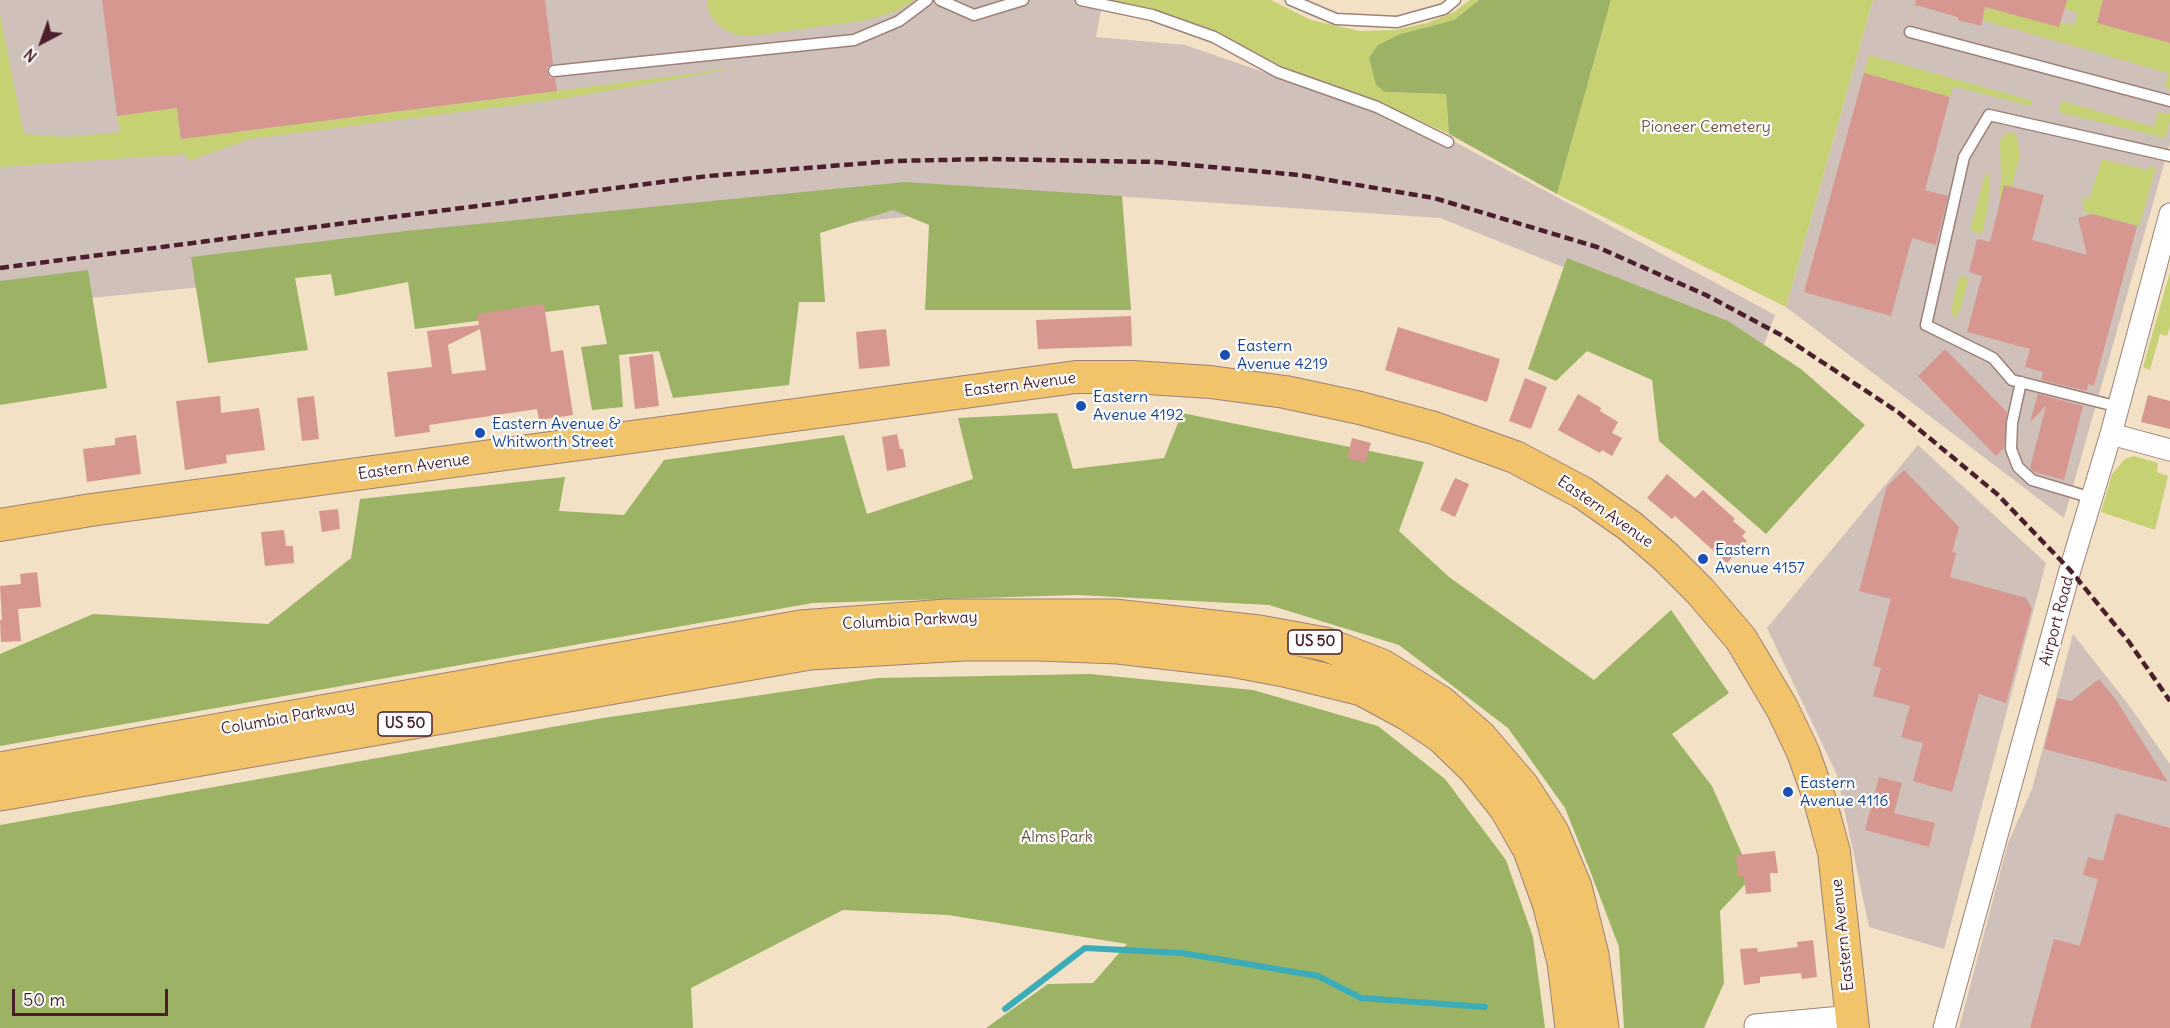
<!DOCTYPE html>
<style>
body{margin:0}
#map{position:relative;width:2170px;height:1028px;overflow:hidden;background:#f3e1c6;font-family:Delius,sans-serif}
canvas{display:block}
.north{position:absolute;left:12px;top:12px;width:60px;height:60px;-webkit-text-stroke:4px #fff;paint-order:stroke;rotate:221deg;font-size:16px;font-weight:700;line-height:24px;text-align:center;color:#4a1f2b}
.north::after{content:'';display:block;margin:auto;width:21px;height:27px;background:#4a1f2b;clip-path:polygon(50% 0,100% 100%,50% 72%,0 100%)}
.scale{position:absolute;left:12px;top:989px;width:156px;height:27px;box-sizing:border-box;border:3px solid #4a1f2b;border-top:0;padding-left:8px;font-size:18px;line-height:21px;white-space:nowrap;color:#4a1f2b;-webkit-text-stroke:4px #fff;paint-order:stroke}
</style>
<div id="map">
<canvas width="2170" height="1028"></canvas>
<div class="north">N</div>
<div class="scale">50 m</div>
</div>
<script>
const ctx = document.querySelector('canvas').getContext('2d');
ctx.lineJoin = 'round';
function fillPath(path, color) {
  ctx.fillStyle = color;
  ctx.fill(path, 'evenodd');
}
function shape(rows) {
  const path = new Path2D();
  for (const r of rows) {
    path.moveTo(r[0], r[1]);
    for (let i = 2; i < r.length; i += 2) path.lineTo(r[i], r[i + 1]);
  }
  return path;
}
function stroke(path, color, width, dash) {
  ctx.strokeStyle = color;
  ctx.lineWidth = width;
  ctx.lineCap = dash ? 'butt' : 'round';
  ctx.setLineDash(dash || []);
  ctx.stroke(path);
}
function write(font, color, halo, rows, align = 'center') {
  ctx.font = font + ' Delius,sans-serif';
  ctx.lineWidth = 4.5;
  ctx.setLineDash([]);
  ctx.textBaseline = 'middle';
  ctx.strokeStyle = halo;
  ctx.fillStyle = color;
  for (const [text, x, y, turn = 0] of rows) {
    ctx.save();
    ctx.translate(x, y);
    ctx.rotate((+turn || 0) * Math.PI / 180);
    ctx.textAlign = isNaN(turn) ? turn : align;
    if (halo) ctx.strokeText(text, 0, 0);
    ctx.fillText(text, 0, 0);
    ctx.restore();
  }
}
fillPath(shape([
 [0,0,1103,0,1096,37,1185,45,1433,130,1775,315,1763,347,1440,218,1068,193,1066,201,0,307],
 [1873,0,2170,0,2170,143,2064,518,1786,307],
 [1918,445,2046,563,1944,949,1869,927,1837,775,1767,628],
 [2073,634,2128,704,2170,764,2170,1028,1959,1028,2008,843,2032,789]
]), '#cfc0ba');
fillPath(shape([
 [707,0,915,0,894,12,867,20,750,36,737,35,725,30,715,22,708,9],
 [1104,0,1271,0,1311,20,1360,31,1395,30,1427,23,1454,12,1470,0,1479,0,1454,20,1400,34,1378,45,1369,57,1385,92,1446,94,1449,134,1365,96,1301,77,1217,32,1152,10],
 [1611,0,1873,0,1786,307,1557,194],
 [2067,0,2103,0,2097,23,2170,43,2170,89,2165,88,2168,73,1982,20,1986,7,2059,27,2061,22,2074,25,2078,13,2064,9],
 [0,15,24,134,68,137,120,132,117,116,177,108,181,139,743,67,561,99,250,139,189,161,185,154,0,167],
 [1869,55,2033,101,2031,106,1957,87,1953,88,1950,97,1864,73],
 [2061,101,2154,127,2158,112,2170,114,2170,120,2165,138,2059,112],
 [2012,132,2015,133,2017,137,2020,154,2012,187,2004,185,1999,207,2001,177,2000,142,2004,135],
 [2102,159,2148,170,2150,165,2156,168,2139,226,2084,212,2082,197,2089,199],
 [1986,172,1990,176,1988,207,1982,234,1970,230],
 [2170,272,2170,327,2167,336,2160,334,2150,370,2143,367],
 [1959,276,1969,279,1960,309,1955,319,1951,311],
 [2134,456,2158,463,2157,472,2168,476,2155,530,2101,512,2112,474,2125,459]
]), '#c5d173');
fillPath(shape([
 [1479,0,1611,0,1557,194,1449,134,1446,94,1385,92,1376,85,1369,57,1378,45,1400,34,1454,20],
 [905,182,1122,196,1131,310,925,310,929,225,893,210,820,233,825,302,799,302,789,385,673,398,659,351,619,355,623,407,592,410,581,347,607,344,599,305,415,329,408,282,335,296,331,274,295,278,308,350,208,363,191,257,406,231],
 [1567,258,1728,321,1801,369,1865,425,1766,534,1659,441,1652,380,1587,351,1556,381,1528,369],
 [88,270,107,388,0,405,0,281],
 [1057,413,1073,469,1164,458,1182,413,1424,462,1399,531,1449,577,1594,680,1671,610,1729,693,1672,734,1712,786,1752,877,1720,911,1724,983,1704,1028,1624,1028,1619,947,1589,868,1565,808,1508,728,1399,645,1269,605,1078,595,813,603,0,746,0,654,93,614,268,624,351,558,360,499,565,477,559,511,624,515,664,460,844,435,867,514,973,479,958,418],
 [1090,674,1253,690,1378,726,1445,779,1506,860,1533,937,1545,1028,986,1028,1048,984,1093,983,1127,944,948,915,843,910,691,988,693,1028,0,1028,0,825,603,718,878,678]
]), '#9cb365');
stroke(shape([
 [1005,1009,1085,948,1182,953,1318,976,1361,998,1485,1007]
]), '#3bacb8', 6);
fillPath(shape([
 [102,0,545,0,553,64,547,67,547,72,550,78,555,78,557,91,181,139,177,108,117,116],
 [1916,0,2067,0,2059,27,1985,7,1981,26,1958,20,1958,17,1915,5],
 [2103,0,2170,0,2170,43,2097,23],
 [1864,73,1950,97,1925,190,1948,196,1936,245,1912,238,1891,316,1804,292],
 [2004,185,2044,195,2032,240,2087,255,2078,218,2093,214,2137,226,2094,386,2088,384,2087,391,2041,380,2043,372,2025,367,2030,349,1967,332,1982,276,1969,272,1977,239,1990,242],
 [544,304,551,352,563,350,573,415,539,420,537,409,429,425,430,432,395,437,387,372,432,367,427,331,479,325,477,314],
 [480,329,486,370,452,374,448,345],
 [1131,316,1132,346,1038,349,1036,320],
 [1398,327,1500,359,1487,402,1385,370],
 [886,329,890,366,859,369,856,332],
 [1945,349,2007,412,2004,448,1996,456,1918,376],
 [653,354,659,406,635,409,629,357],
 [1525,378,1547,387,1531,429,1509,421],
 [1578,394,1601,408,1600,411,1618,422,1612,433,1622,438,1612,456,1602,450,1600,453,1558,430],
 [2038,394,2083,406,2064,480,2034,472,2030,468,2046,406,2030,422],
 [2148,395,2170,401,2170,429,2141,422],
 [220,396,221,413,259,408,265,450,226,455,227,463,185,470,176,401],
 [314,396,319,439,302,441,297,398],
 [897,434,900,449,903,449,906,467,887,471,882,437],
 [136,435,141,474,87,482,83,449,115,445,115,438],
 [1352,438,1371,443,1365,463,1347,458],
 [1904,470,1959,527,1952,552,1956,553,1950,577,2026,598,2032,609,2006,703,1979,694,1952,792,1913,781,1923,743,1901,737,1910,706,1873,696,1881,668,1873,666,1891,599,1859,591,1887,486],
 [1667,474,1695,498,1703,490,1735,519,1733,521,1746,532,1742,536,1747,541,1727,563,1675,516,1672,519,1647,498],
 [1455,478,1469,484,1455,517,1440,510],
 [338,509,340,529,322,532,319,511],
 [284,530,286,546,293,546,294,563,265,566,261,532],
 [37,572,41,607,18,609,21,641,1,642,0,620,2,620,0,586,21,584,20,574],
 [2099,679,2116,700,2168,782,2044,749,2057,698,2071,701],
 [1879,777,1902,783,1894,813,1935,823,1929,847,1865,830],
 [2116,813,2170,828,2170,1028,2030,1028,2054,939,2080,946,2098,879,2083,875,2088,857,2103,861],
 [1775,851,1778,873,1770,873,1771,892,1746,894,1744,876,1738,877,1736,855],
 [1813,940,1817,977,1802,979,1801,973,1760,977,1760,983,1744,985,1740,949,1757,948,1758,952,1798,947,1797,942]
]), '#d59790');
const lane = shape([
 [940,0,974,15,1023,0],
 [1081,0,1152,15,1214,37,1278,72,1377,107,1448,142],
 [1291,0,1336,19,1397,22,1444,9,1455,0],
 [1910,32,2170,101],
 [554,71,854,40,899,21,927,0],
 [2021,382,2012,423,2011,449,2018,467,2032,480,2092,498],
 [2119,407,2012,380,1993,358,1926,325,1964,157,1989,115,2170,156]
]);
const street = shape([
 [2111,434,2170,450],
 [1755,1025,1852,1016],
 [1944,1028,2070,570,2111,434,2170,214]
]);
const primary = shape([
 [0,525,91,510,1076,377,1133,377,1210,382,1285,392,1360,408,1434,428,1515,457,1583,493,1630,526,1666,557,1700,591,1741,639,1782,708,1803,752,1819,797,1834,852,1853,1028]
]);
const highway = shape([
 [0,769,801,627,946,616,1114,616,1259,632,1325,644,1382,666,1440,702,1481,738,1522,786,1552,832,1575,887,1592,955,1602,1028],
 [0,794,810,653,964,644,1038,644,1118,647,1231,660,1284,670,1362,689,1408,714,1441,736,1475,769,1506,808,1530,850,1549,903,1564,962,1572,1028]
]);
stroke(lane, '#9e8078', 13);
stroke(street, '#9e8078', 23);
stroke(primary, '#9e8078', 34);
stroke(highway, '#9e8078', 35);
stroke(lane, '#fff', 10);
stroke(street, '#fff', 21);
stroke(primary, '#f1c36a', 32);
stroke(highway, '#f1c36a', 33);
stroke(shape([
 [0,268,708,176,893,161,991,159,1157,162,1299,175,1434,198,1597,247,1706,295,1781,335,1898,412,1997,494,2070,570,2129,642,2170,701]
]), '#4a1f2b', 4.5, [9, 4.5]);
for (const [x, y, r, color] of [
 [1225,355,6,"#1a4fb4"],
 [1081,406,6,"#1a4fb4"],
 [480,433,6,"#1a4fb4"],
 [1703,559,6,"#1a4fb4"],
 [1788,792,6,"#1a4fb4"]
]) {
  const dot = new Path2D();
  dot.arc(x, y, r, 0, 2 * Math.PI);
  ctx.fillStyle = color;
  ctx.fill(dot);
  stroke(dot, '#fff', 2);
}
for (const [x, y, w] of [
 [1315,642,54],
 [405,724,54]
]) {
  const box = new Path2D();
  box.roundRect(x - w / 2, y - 12, w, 24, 4.5);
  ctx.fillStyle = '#fff';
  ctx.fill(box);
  stroke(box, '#4a1f2b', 1.5);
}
write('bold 15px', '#4a1f2b', null, [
 ["US 50",1315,642],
 ["US 50",405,724]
]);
write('16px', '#6f5441', '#fff', [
 ["Pioneer Cemetery",1706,127],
 ["Alms Park",1057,837]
]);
write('16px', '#164399', '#fff', [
 ["Eastern",1237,346],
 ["Avenue 4219",1237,364],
 ["Eastern",1093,397],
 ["Avenue 4192",1093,415],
 ["Eastern Avenue &",492,424],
 ["Whitworth Street",492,442],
 ["Eastern",1715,550],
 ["Avenue 4157",1715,568],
 ["Eastern",1800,783],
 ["Avenue 4116",1800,801]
], 'left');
write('16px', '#4a1f2b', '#fff', [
 ["Eastern Avenue",1020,385,-7],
 ["Eastern Avenue",414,467,-8],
 ["Eastern Avenue",1605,512,35],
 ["Columbia Parkway",910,621,-3],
 ["Airport Road",2057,621,-75],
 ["Columbia Parkway",288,718,-10],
 ["Eastern Avenue",1843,935,-96]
]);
</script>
